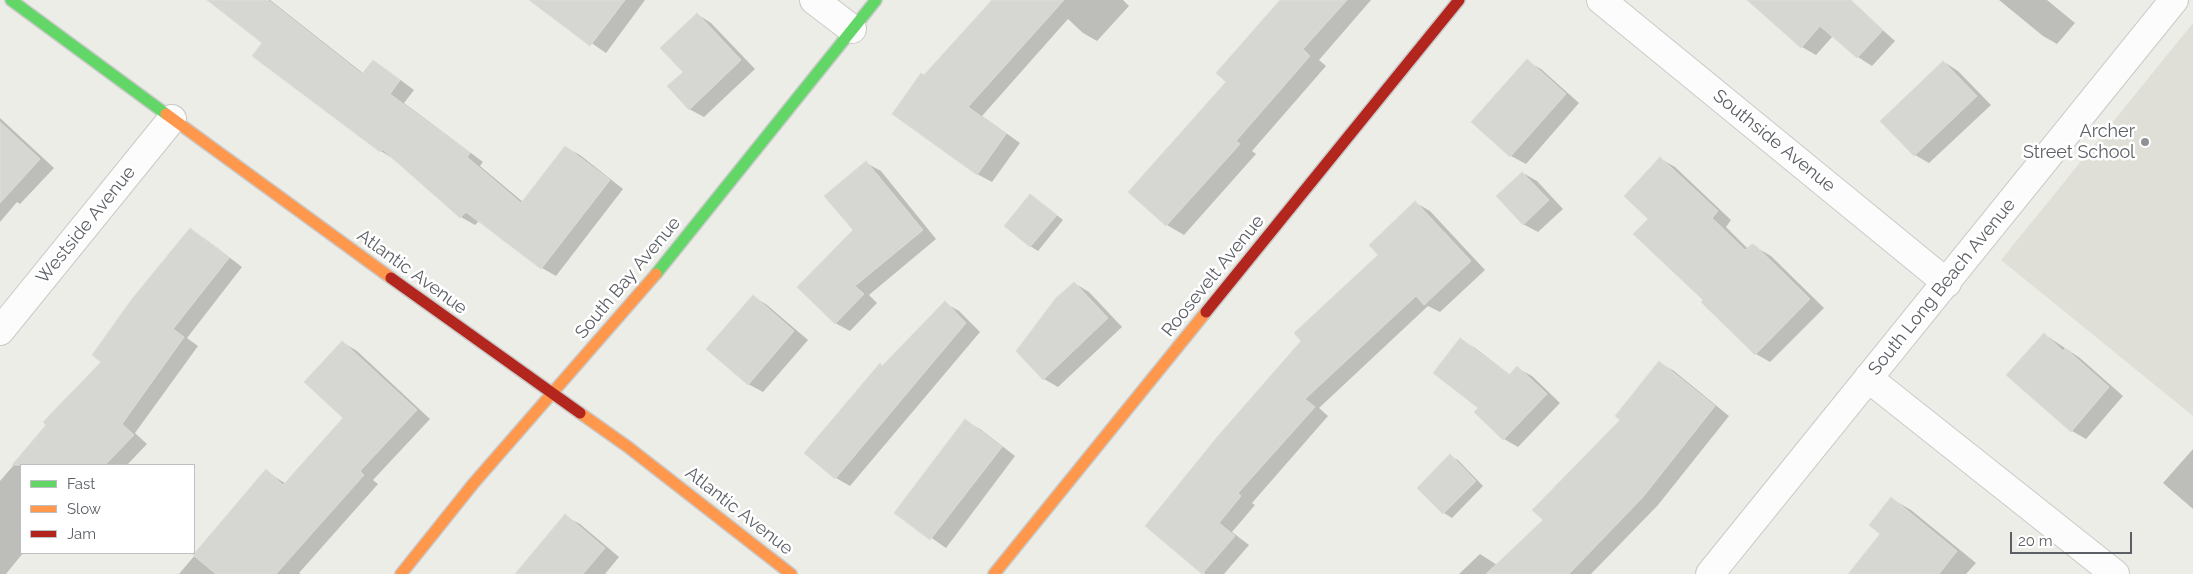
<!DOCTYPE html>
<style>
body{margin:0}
#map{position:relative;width:2193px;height:574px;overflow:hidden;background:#edede8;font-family:Raleway,sans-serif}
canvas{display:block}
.legend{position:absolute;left:20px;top:464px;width:175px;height:90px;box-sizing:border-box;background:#fff;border:1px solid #bebfc2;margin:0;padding:6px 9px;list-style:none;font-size:15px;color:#5c6066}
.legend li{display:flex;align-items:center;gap:10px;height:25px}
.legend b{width:25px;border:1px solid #bebfc2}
.scale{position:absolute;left:2010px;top:532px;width:122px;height:22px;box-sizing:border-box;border:2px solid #5c6066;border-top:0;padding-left:6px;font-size:15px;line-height:18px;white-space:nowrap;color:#5c6066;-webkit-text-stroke:4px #fff;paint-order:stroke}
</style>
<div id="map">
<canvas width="2193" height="574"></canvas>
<ul class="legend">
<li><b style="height:6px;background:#63d668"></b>Fast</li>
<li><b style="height:6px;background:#ff974d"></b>Slow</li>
<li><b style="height:6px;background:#b3261e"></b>Jam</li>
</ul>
<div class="scale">20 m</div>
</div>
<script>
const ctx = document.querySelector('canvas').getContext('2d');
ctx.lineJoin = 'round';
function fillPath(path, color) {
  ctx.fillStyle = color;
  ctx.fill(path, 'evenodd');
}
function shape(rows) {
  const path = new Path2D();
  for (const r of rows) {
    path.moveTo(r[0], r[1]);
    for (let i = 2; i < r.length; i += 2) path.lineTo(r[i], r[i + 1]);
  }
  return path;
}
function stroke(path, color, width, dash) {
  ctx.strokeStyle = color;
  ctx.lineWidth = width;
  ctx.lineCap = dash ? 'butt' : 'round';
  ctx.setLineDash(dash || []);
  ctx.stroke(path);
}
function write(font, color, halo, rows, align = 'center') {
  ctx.font = font + ' Raleway,sans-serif';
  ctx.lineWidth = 5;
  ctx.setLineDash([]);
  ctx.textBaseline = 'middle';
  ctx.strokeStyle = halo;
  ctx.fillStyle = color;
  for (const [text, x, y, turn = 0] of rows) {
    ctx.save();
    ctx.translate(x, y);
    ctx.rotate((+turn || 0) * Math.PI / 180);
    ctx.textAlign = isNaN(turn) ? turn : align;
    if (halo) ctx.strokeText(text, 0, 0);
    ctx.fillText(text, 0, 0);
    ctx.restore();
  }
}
fillPath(shape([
 [2193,23,2193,416,2001,260]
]), '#e0dfd7');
fillPath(shape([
 [208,0,270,0,364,74,373,61,387,70,414,90,404,103,483,162,480,166,523,202,565,147,580,155,623,189,556,276,542,268,479,221,475,225,461,217,395,160,381,151,254,56,264,43],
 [549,0,645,0,606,53,549,14],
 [994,0,1123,0,1129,6,1097,41,1083,33,1068,19,982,116,1020,143,992,182,977,174,925,77],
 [1281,0,1371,0,1319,60,1326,66,1252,151,1256,154,1184,235,1167,225,1130,192,1228,82],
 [1748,0,1849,0,1895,41,1872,66,1858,57,1833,36,1816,55,1802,47],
 [1999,0,2047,0,2075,23,2057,44,2043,36],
 [697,14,711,23,755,69,704,117,689,109,684,72],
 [1527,61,1541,69,1579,103,1526,164,1511,156],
 [1944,62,1958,71,1991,105,1929,163,1915,155],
 [0,118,54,168,20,204,17,202,0,222],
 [1661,159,1675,167,1731,220,1726,227,1748,249,1752,245,1771,256,1824,308,1770,362,1756,354,1705,300,1649,219],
 [866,163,881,171,936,239,869,295,877,303,850,331,835,323],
 [1523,173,1537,181,1563,209,1538,232,1523,224],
 [1031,195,1063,220,1038,251,1030,246],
 [1416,203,1430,211,1485,270,1440,312,1428,306,1319,408,1328,416,1252,503,1255,505,1232,532,1249,545,1224,574,1205,574,1146,526,1380,255],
 [190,230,204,238,242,267,187,338,198,346,135,433,147,444,127,465,21,465,21,553,23,553,6,574,0,574,0,481,103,362],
 [1074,283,1089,292,1122,327,1058,387,1044,379],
 [753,296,767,305,808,340,763,392,748,384],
 [945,303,959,311,980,332,850,486,836,478,883,367],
 [2044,334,2080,358,2123,396,2086,439,2072,431],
 [1460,339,1475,348,1510,375,1517,368,1532,376,1560,403,1518,447,1504,439,1476,412,1480,408],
 [342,342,357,351,430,419,373,480,378,484,299,573,301,574,179,574,266,471,286,484,345,418],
 [1660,363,1674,371,1729,416,1658,505,1591,574,1459,574,1480,554,1497,565,1545,521,1622,420],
 [965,421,980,429,1015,456,946,548,896,513],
 [2193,449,2193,509,2163,483],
 [1450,456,1458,460,1483,486,1452,518,1444,513,1419,488],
 [1892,499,1911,510,1976,563,1966,574,1850,574,1882,534],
 [565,516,580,524,619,557,605,574,516,574]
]), '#0003');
const building = shape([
 [207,0,268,0,362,74,373,60,400,80,390,94,470,153,467,157,521,203,565,146,610,180,541,269,466,212,460,218,382,149,380,152,252,56,262,43,207,0],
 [529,0,625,0,590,46,529,0],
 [992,0,1064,0,968,107,1006,134,977,175,892,114,921,73,924,75,992,0],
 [1280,0,1347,0,1303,49,1310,56,1236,141,1240,144,1166,226,1128,192,1226,82,1216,73,1280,0],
 [1747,0,1851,0,1883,30,1857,58,1820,26,1801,48,1747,0],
 [697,13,741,60,689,110,667,86,683,72,660,48,697,13],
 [1527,59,1566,94,1510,157,1471,122,1527,59],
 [1943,61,1977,96,1914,156,1880,121,1943,61],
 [0,122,40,159,0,203,0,122],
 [1660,157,1718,211,1712,218,1745,250,1752,244,1756,246,1810,299,1755,355,1701,302,1703,300,1633,234,1648,219,1624,196,1660,157],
 [866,161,923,230,855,286,864,294,835,324,797,287,853,230,824,196,866,161],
 [1522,172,1549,200,1523,225,1496,196,1522,172],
 [1030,194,1057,215,1030,247,1004,226,1030,194],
 [1415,201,1471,261,1424,305,1416,296,1305,399,1315,407,1238,493,1241,496,1219,523,1235,536,1202,574,1145,526,1218,436,1301,341,1294,333,1378,255,1369,245,1415,201],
 [190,228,229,258,173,329,184,337,122,424,134,435,105,465,12,465,46,425,43,422,101,362,92,355,132,299,190,228],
 [1074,282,1108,318,1043,380,1016,351,1056,298,1074,282],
 [753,295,794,331,748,385,706,349,753,295],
 [945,301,966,323,835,479,804,453,880,363,882,366,945,301],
 [2044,333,2063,351,2065,348,2109,387,2071,432,2006,375,2044,333],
 [1460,338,1509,375,1517,366,1547,394,1503,440,1474,412,1478,408,1433,373,1460,338],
 [342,341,417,410,360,471,364,475,276,574,216,574,193,555,266,469,283,485,343,418,304,382,342,341],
 [1659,361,1715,406,1643,497,1569,574,1486,574,1543,520,1532,510,1620,420,1615,416,1659,361],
 [965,419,1002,447,930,540,894,513,965,419],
 [1450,454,1476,481,1443,514,1417,488,1450,454],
 [1891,497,1957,551,1939,574,1848,574,1880,534,1869,525,1891,497],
 [565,514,605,548,583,574,515,574,565,514]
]);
fillPath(building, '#d6d6d3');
stroke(building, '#dcdcd7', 1);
const street = shape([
 [814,0,852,29],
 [1601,0,1947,283],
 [0,331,172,119],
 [1868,378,2115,574],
 [1710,574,2174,0]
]);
const fast = shape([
 [11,0,166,114],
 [656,274,876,0]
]);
const slow = shape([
 [166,114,391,278],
 [580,413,628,447,791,574],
 [401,574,473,484,656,274],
 [994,574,1206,312]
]);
const jam = shape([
 [391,278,580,413],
 [1206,312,1459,0]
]);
stroke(street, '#c9cac8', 30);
stroke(fast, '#c9cac9', 14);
stroke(slow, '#c9cac9', 14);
stroke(jam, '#c9cac9', 14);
stroke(street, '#fcfcfc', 28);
stroke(fast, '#63d668', 11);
stroke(slow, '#ff974d', 11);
stroke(jam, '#b3261e', 11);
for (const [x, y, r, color] of [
 [2145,142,5,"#8f9194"]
]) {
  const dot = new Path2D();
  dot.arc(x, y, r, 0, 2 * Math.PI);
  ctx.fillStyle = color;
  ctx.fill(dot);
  stroke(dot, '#fff', 2);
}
write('18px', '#5c6066', '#fff', [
 ["Archer",2135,132],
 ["Street School",2135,153]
], 'right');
write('18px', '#5c6066', '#fff', [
 ["Southside Avenue",1774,141,39],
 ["Westside Avenue",86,225,-51],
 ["Atlantic Avenue",412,272,36],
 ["Roosevelt Avenue",1213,276,-51],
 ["South Bay Avenue",628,278,-50],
 ["South Long Beach Avenue",1942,287,-51],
 ["Atlantic Avenue",739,511,38]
]);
</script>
